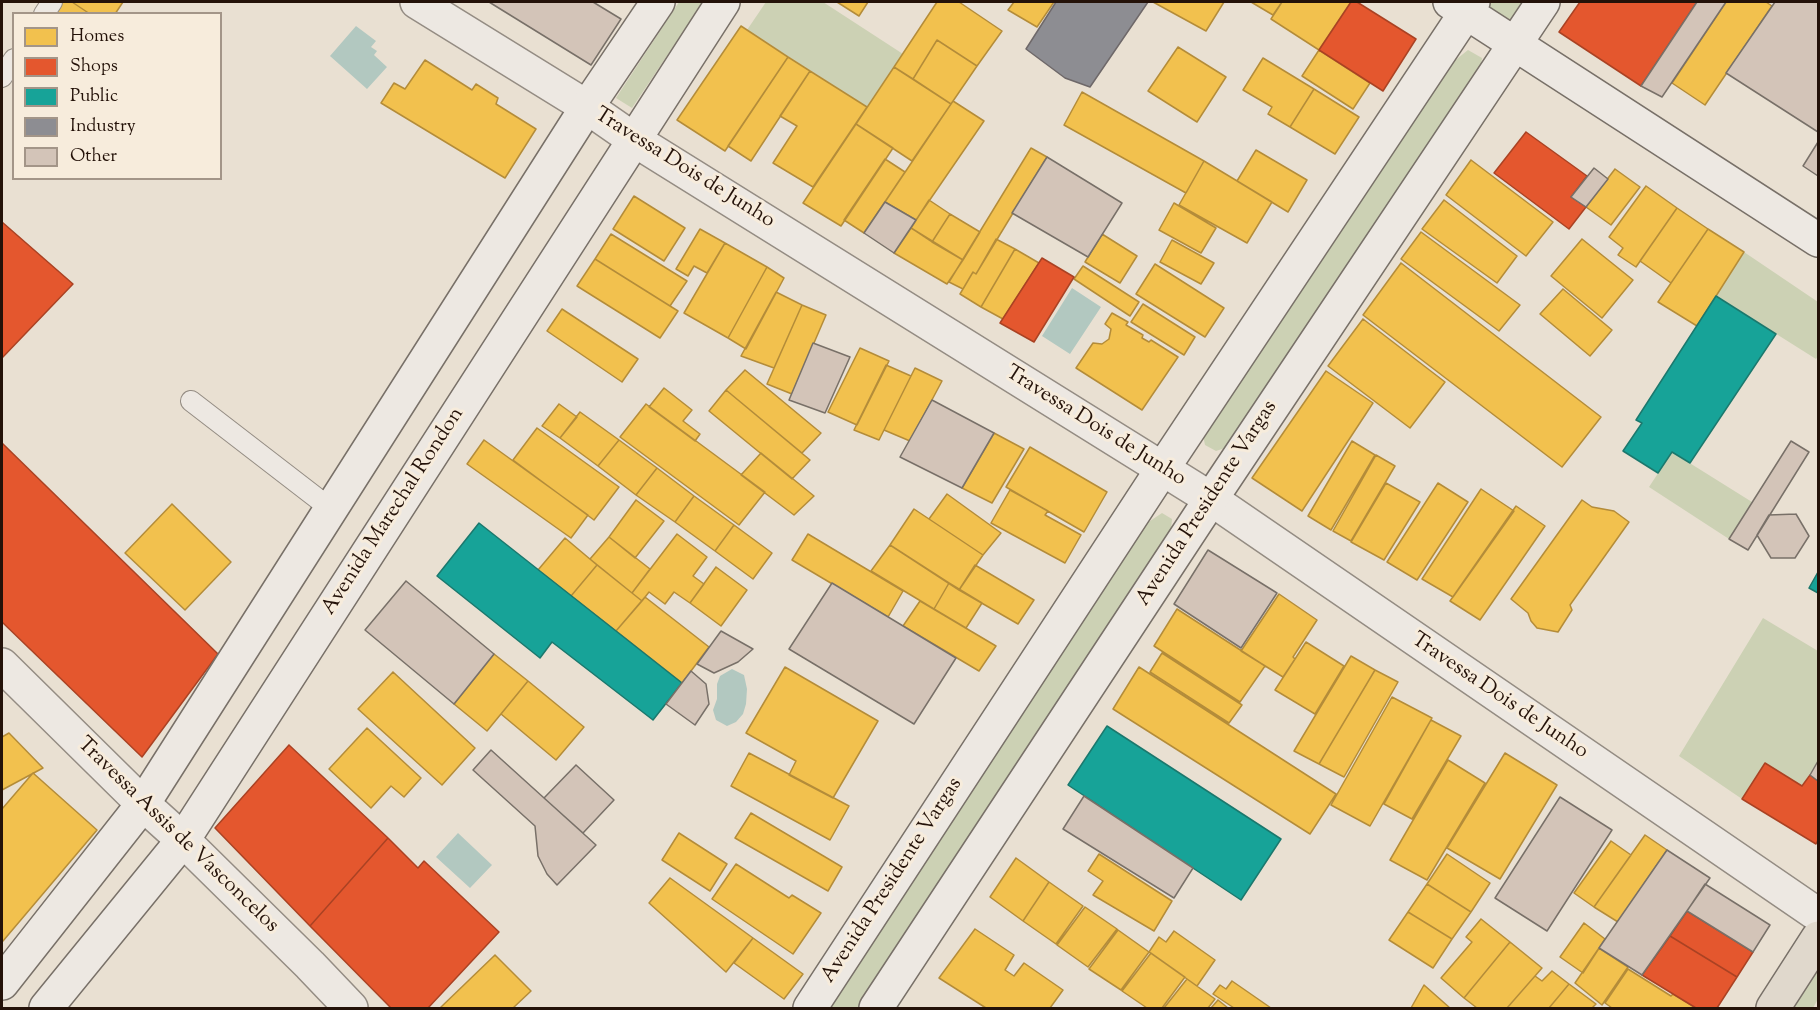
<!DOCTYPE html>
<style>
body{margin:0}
#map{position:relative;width:1820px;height:1010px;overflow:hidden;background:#e9e0d2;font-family:"Sorts Mill Goudy",serif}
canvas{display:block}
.frame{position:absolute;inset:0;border:3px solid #241209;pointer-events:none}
.legend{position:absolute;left:12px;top:12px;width:210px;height:168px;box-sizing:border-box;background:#f7ecdc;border:2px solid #a39588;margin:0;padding:8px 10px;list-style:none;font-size:18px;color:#241209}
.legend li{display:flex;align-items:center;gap:12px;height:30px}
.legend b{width:30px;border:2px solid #a39588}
</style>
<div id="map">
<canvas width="1820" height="1010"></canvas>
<div class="frame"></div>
<ul class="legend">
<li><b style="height:16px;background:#f2c14e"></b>Homes</li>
<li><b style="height:16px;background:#e4572e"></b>Shops</li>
<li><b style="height:16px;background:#17a398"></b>Public</li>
<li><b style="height:16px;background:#8d8d92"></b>Industry</li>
<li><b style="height:16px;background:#d3c4b8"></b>Other</li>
</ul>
</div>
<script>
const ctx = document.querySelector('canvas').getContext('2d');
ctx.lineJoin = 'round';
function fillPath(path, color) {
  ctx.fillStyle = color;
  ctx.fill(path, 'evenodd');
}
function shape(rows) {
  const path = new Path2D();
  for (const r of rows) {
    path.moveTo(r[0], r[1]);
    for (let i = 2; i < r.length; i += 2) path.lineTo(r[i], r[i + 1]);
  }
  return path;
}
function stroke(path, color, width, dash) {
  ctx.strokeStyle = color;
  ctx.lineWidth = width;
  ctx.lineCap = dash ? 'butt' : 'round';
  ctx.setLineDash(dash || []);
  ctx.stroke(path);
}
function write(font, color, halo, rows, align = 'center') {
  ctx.font = font + ' "Sorts Mill Goudy",serif';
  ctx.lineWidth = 6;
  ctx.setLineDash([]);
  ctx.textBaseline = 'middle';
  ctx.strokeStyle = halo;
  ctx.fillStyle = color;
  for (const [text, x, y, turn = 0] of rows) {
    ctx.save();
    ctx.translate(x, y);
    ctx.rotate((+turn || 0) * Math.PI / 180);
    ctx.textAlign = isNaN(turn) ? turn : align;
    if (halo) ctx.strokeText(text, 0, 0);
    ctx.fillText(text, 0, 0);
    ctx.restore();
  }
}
fillPath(shape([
 [679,2,703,2,632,108,616,98],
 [766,2,823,2,903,54,867,107,747,30],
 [1489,2,1526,2,1512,23,1486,6],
 [1468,50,1482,58,1479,78,1228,447,1216,451,1205,445,1202,430,1453,62],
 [1744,252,1818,302,1818,356,1816,359,1716,296],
 [1672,452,1752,502,1729,539,1649,487],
 [1162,513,1172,519,1170,541,861,1008,827,1008,1144,525],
 [1763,618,1818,651,1818,761,1802,786,1742,799,1679,756],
 [1813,968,1818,973,1818,999,1813,1008,1787,1008]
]), '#ccd1b4');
fillPath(shape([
 [356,26,376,41,371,47,377,51,374,55,387,67,367,89,330,56],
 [1072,288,1101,307,1070,354,1042,336],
 [732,669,744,675,747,689,746,704,743,714,736,722,727,726,716,720,713,710,717,699,717,684,720,676],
 [458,833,492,865,470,888,436,857]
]), '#b2c8c0');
const homes = shape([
 [58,2,72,2,90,14,50,14,58,2],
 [72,2,123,2,115,14,90,14,72,2],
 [837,2,868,2,859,16,837,2],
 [937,2,959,2,1002,31,977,66,937,40,913,79,894,67,937,2],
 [1014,2,1054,2,1037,27,1008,10,1014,2],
 [1153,2,1224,2,1206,31,1153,2],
 [1251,2,1282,2,1273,15,1251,2],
 [1282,2,1351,2,1319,50,1271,19,1282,2],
 [1726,2,1766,2,1772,6,1705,105,1672,83,1726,2],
 [741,26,788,57,725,151,677,120,741,26],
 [937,40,977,66,951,104,913,79,937,40],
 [1178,47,1226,77,1197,122,1148,91,1178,47],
 [1319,50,1370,83,1353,109,1302,76,1319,50],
 [788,57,810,71,751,161,728,146,788,57],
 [1263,58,1314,89,1290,127,1268,114,1272,107,1243,90,1263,58],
 [425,60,472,90,476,84,498,98,496,104,536,129,505,178,381,103,394,83,405,89,425,60],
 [894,67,951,104,912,161,856,124,894,67],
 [810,71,867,107,813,187,773,163,797,126,780,116,810,71],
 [1314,89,1359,117,1335,154,1290,127,1314,89],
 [1082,92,1204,161,1186,193,1064,125,1082,92],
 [953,101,984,121,916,220,885,202,953,101],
 [856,124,893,148,841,226,803,203,856,124],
 [1031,148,1047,157,976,274,973,272,963,289,949,282,1031,148],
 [1256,150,1307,180,1288,212,1237,181,1256,150],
 [885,159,905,172,864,233,844,220,885,159],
 [1471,160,1553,222,1526,256,1446,195,1471,160],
 [1204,161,1272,202,1247,243,1179,205,1204,161],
 [1615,169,1640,187,1611,225,1586,207,1615,169],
 [1646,186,1677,208,1636,267,1618,255,1623,248,1609,237,1646,186],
 [634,196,685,228,664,261,613,229,634,196],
 [929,200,950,214,932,242,911,228,929,200],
 [1444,200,1517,256,1497,283,1422,229,1444,200],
 [1174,203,1216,228,1201,253,1159,230,1174,203],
 [1677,208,1708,229,1671,283,1640,261,1677,208],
 [950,214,980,232,963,260,932,242,950,214],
 [911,228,963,260,947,284,894,253,911,228],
 [700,229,725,243,707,273,694,266,688,276,676,269,700,229],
 [1708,229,1744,252,1697,326,1658,302,1708,229],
 [1421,232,1520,305,1499,331,1401,259,1421,232],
 [611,234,687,281,670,306,595,259,611,234],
 [1102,234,1137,256,1120,283,1085,262,1102,234],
 [996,239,1015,249,981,307,960,294,973,272,976,274,996,239],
 [1582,239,1633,280,1602,318,1551,276,1582,239],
 [1172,240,1214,263,1201,284,1160,262,1172,240],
 [725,243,767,267,728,338,684,313,725,243],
 [1015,249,1039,263,1003,319,981,307,1015,249],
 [595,259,678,311,660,338,577,286,595,259],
 [1401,263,1601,417,1562,467,1363,315,1401,263],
 [1155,264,1224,308,1205,337,1136,294,1155,264],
 [1083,266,1139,302,1130,316,1074,279,1083,266],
 [767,267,784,278,746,349,728,338,767,267],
 [1563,289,1612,330,1590,356,1540,314,1563,289],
 [776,292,802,305,774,368,741,356,776,292],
 [1143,304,1195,337,1184,355,1131,322,1143,304],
 [802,305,826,315,792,394,767,384,802,305],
 [562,309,638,359,622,382,547,331,562,309],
 [1112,313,1128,322,1126,325,1143,335,1142,338,1149,342,1151,340,1178,357,1142,410,1076,368,1093,343,1102,344,1109,339,1111,329,1105,324,1112,313],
 [1363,319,1445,382,1410,428,1328,366,1363,319],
 [860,348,889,361,857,425,828,412,860,348],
 [886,365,911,376,879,440,854,430,886,365],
 [915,368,942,381,910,441,884,430,915,368],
 [745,370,821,433,802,453,726,390,745,370],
 [1326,371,1373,403,1302,511,1252,478,1326,371],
 [664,388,692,410,683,421,700,434,695,441,649,407,664,388],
 [726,390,810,460,792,479,709,411,726,390],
 [559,404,577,417,560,438,542,426,559,404],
 [646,404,765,492,739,525,620,437,646,404],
 [580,412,619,440,598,466,560,438,580,412],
 [537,428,619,487,594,520,513,460,537,428],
 [994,433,1024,449,992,503,962,488,994,433],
 [484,440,588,515,571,538,467,464,484,440],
 [619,440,657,468,636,495,598,466,619,440],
 [1352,441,1375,455,1331,530,1308,516,1352,441],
 [1030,447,1107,492,1084,532,1006,487,1030,447],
 [761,453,814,496,794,515,741,475,761,453],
 [1376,455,1395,466,1351,541,1333,531,1376,455],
 [657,468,694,496,675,522,636,495,657,468],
 [1386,483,1420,502,1384,560,1351,542,1386,483],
 [1438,483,1468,502,1417,580,1387,562,1438,483],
 [1481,489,1514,511,1453,597,1422,579,1481,489],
 [1010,490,1048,511,1045,515,1081,535,1065,563,991,523,1010,490],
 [947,494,1001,533,983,555,929,519,947,494],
 [694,496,734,525,715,551,675,522,694,496],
 [636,500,664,521,635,558,609,537,636,500],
 [1582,500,1592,507,1614,511,1629,522,1570,605,1572,610,1558,632,1537,628,1531,621,1528,613,1511,599,1582,500],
 [172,504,231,562,185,610,125,553,172,504],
 [1516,506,1545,526,1480,620,1450,601,1516,506],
 [914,509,983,555,959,590,890,545,914,509],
 [734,525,772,553,753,579,715,551,734,525],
 [677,534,707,557,693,576,704,584,690,603,674,592,665,604,649,592,642,601,632,593,677,534],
 [808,534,903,591,888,617,792,560,808,534],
 [609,537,650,569,632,593,590,559,609,537],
 [565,538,597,565,571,596,538,570,565,538],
 [890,545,949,583,934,609,871,571,890,545],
 [597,565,642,601,616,631,571,596,597,565],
 [975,565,1034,600,1018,624,959,590,975,565],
 [716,567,747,590,721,626,690,603,716,567],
 [949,583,982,603,966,628,934,609,949,583],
 [1279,594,1317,620,1293,657,1295,659,1283,677,1241,651,1279,594],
 [645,597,709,647,682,683,616,631,645,597],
 [920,601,996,646,979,671,903,626,920,601],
 [1177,609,1265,666,1240,702,1154,646,1177,609],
 [1306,642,1344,666,1315,714,1275,690,1306,642],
 [1162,653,1242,705,1229,723,1150,672,1162,653],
 [494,654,528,681,487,731,454,704,494,654],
 [1351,656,1375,670,1319,764,1294,751,1351,656],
 [785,667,878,721,833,798,789,775,796,761,746,733,785,667],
 [1139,667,1336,794,1310,834,1113,709,1139,667],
 [1375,670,1398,682,1344,777,1319,764,1375,670],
 [393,672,475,748,442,785,358,709,393,672],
 [528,681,584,727,556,760,501,714,528,681],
 [1392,697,1432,718,1370,826,1331,805,1392,697],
 [1431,720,1461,736,1412,819,1384,804,1431,720],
 [367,728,421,778,404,797,391,786,371,808,329,769,367,728],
 [9,733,43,768,2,790,2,737,9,733],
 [749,753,849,806,830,840,731,786,749,753],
 [1505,753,1557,785,1500,879,1447,848,1505,753],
 [1448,760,1485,783,1427,880,1390,860,1448,760],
 [33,773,97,830,3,941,2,940,2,809,33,773],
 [751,813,842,867,828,891,735,838,751,813],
 [679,833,727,864,710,891,662,860,679,833],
 [1645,835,1667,850,1618,922,1594,907,1645,835],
 [1611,841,1631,855,1594,907,1574,893,1611,841],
 [1099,854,1172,901,1154,931,1093,895,1103,881,1088,871,1099,854],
 [1447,854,1490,883,1471,912,1427,884,1447,854],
 [1016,858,1049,882,1023,921,990,897,1016,858],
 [736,864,789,898,792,895,821,913,793,954,712,899,736,864],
 [670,878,753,938,726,972,649,903,670,878],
 [1049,882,1083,906,1056,944,1023,921,1049,882],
 [1427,884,1471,912,1452,939,1408,912,1427,884],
 [1085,907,1117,929,1088,967,1057,945,1085,907],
 [1408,912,1452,939,1433,968,1389,940,1408,912],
 [1481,919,1510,942,1464,998,1441,978,1472,942,1466,937,1481,919],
 [1584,923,1605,939,1583,973,1560,957,1584,923],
 [975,929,1014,955,1005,970,1014,976,1024,963,1063,990,1050,1008,986,1008,939,978,975,929],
 [1118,930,1149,952,1121,990,1089,969,1118,930],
 [1174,931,1215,960,1197,986,1149,952,1159,937,1166,942,1174,931],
 [753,938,803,974,784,999,734,963,753,938],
 [1510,942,1542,968,1507,1008,1477,1008,1464,998,1510,942],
 [1599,948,1628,967,1602,1005,1575,983,1599,948],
 [1151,953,1185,977,1162,1008,1147,1008,1122,991,1151,953],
 [495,955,531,991,513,1008,440,1008,495,955],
 [1628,969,1671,996,1673,994,1696,1008,1612,1008,1605,1003,1628,969],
 [1552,971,1569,984,1549,1008,1507,1008,1535,976,1542,981,1552,971],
 [1187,979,1215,999,1208,1008,1164,1008,1187,979],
 [1232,981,1271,1008,1234,1008,1213,994,1220,985,1226,989,1232,981],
 [1569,984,1596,1004,1592,1008,1549,1008,1569,984],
 [1424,985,1450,1008,1411,1008,1424,985],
 [1218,1000,1228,1008,1211,1008,1218,1000]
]);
fillPath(homes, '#f2c14e');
stroke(homes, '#b48c39', 1.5);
const shops = shape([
 [1351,2,1357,2,1416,39,1383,91,1319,50,1351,2],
 [1580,2,1697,2,1641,86,1559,32,1580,2],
 [1526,132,1587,176,1571,197,1586,207,1569,229,1494,173,1526,132],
 [2,222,73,284,2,358,2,222],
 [1042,258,1074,277,1034,342,1000,323,1042,258],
 [2,443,218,654,142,757,2,622,2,443],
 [289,745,388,838,310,926,215,828,289,745],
 [1765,763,1802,786,1810,775,1818,781,1818,840,1816,844,1742,799,1765,763],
 [388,838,418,868,424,861,499,932,428,1008,391,1008,310,926,388,838],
 [1687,911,1753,952,1737,977,1670,936,1687,911],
 [1670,936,1737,977,1717,1008,1696,1008,1642,975,1670,936]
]);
fillPath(shops, '#e4572e');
stroke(shops, '#aa4223', 1.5);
const public = shape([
 [1716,296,1776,334,1690,463,1672,452,1658,473,1623,451,1642,423,1636,420,1716,296],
 [479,523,682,683,653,720,552,642,540,658,437,576,479,523],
 [1818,572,1818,593,1809,588,1818,572],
 [1107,726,1281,839,1241,900,1068,785,1107,726]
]);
fillPath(public, '#17a398');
stroke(public, '#1b786d', 1.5);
const industry = shape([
 [1056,2,1148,2,1090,87,1065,78,1026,49,1056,2]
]);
fillPath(industry, '#8d8d92');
stroke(industry, '#6e6869', 1.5);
const building = shape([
 [489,2,593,2,621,19,591,65,489,2],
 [1697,2,1726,2,1662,97,1641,86,1697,2],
 [1775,2,1818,2,1818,132,1726,73,1775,2],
 [1818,142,1818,176,1803,166,1818,142],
 [1047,157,1122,203,1088,257,1012,213,1047,157],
 [1594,168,1608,179,1586,207,1571,197,1594,168],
 [885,202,916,220,894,253,864,233,885,202],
 [813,343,850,357,825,413,789,400,813,343],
 [932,400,994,433,962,488,900,457,932,400],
 [1791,441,1809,452,1748,550,1729,539,1791,441],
 [1796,514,1809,536,1795,558,1771,558,1757,535,1769,515,1796,514],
 [1208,550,1277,593,1241,648,1174,604,1208,550],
 [406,581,494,654,454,704,365,630,406,581],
 [832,583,956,658,914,724,789,649,832,583],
 [721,631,753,649,738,662,714,673,697,664,721,631],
 [691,671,706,684,709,704,695,725,666,704,691,671],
 [491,750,596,845,557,885,547,874,538,856,535,826,473,770,491,750],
 [1818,761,1818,781,1810,775,1818,761],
 [576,765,614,800,583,833,544,798,576,765],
 [1084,796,1193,868,1174,898,1063,829,1084,796],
 [1560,797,1612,830,1547,931,1495,898,1560,797],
 [1667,850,1710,878,1642,975,1599,948,1667,850],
 [1705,884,1770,925,1753,952,1687,911,1705,884]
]);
fillPath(building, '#d3c4b8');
stroke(building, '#787068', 1.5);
const lane = shape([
 [44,14,52,2],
 [2,77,14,59],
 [191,401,331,509]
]);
const street = shape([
 [417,2,587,107,633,139,1211,499,1818,915],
 [2,665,143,804,183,840,310,965,351,1008]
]);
const secondary = shape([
 [1450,2,1818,240],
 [2,983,143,804,587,107,658,2],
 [46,1008,183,840,723,2],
 [810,1008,1163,468,1473,2],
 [876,1008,1211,499,1543,2]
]);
const primary = shape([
 [1773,1008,1818,938]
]);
stroke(lane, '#948c83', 22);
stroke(street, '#948c83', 36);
stroke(secondary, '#787068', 36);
stroke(primary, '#787068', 36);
stroke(lane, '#ede8e2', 20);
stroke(street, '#ede8e2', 33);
stroke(secondary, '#ede8e2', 33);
stroke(primary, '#e0d8cc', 33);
write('21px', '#241209', '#f7ecdc', [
 ["Travessa Dois de Junho",684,169,32],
 ["Travessa Dois de Junho",1095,427,32],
 ["Avenida Presidente Vargas",1208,504,-57],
 ["Avenida Marechal Rondon",394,512,-57],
 ["Travessa Dois de Junho",1499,697,34],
 ["Travessa Assis de Vasconcelos",177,836,44],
 ["Avenida Presidente Vargas",893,881,-57]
]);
</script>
